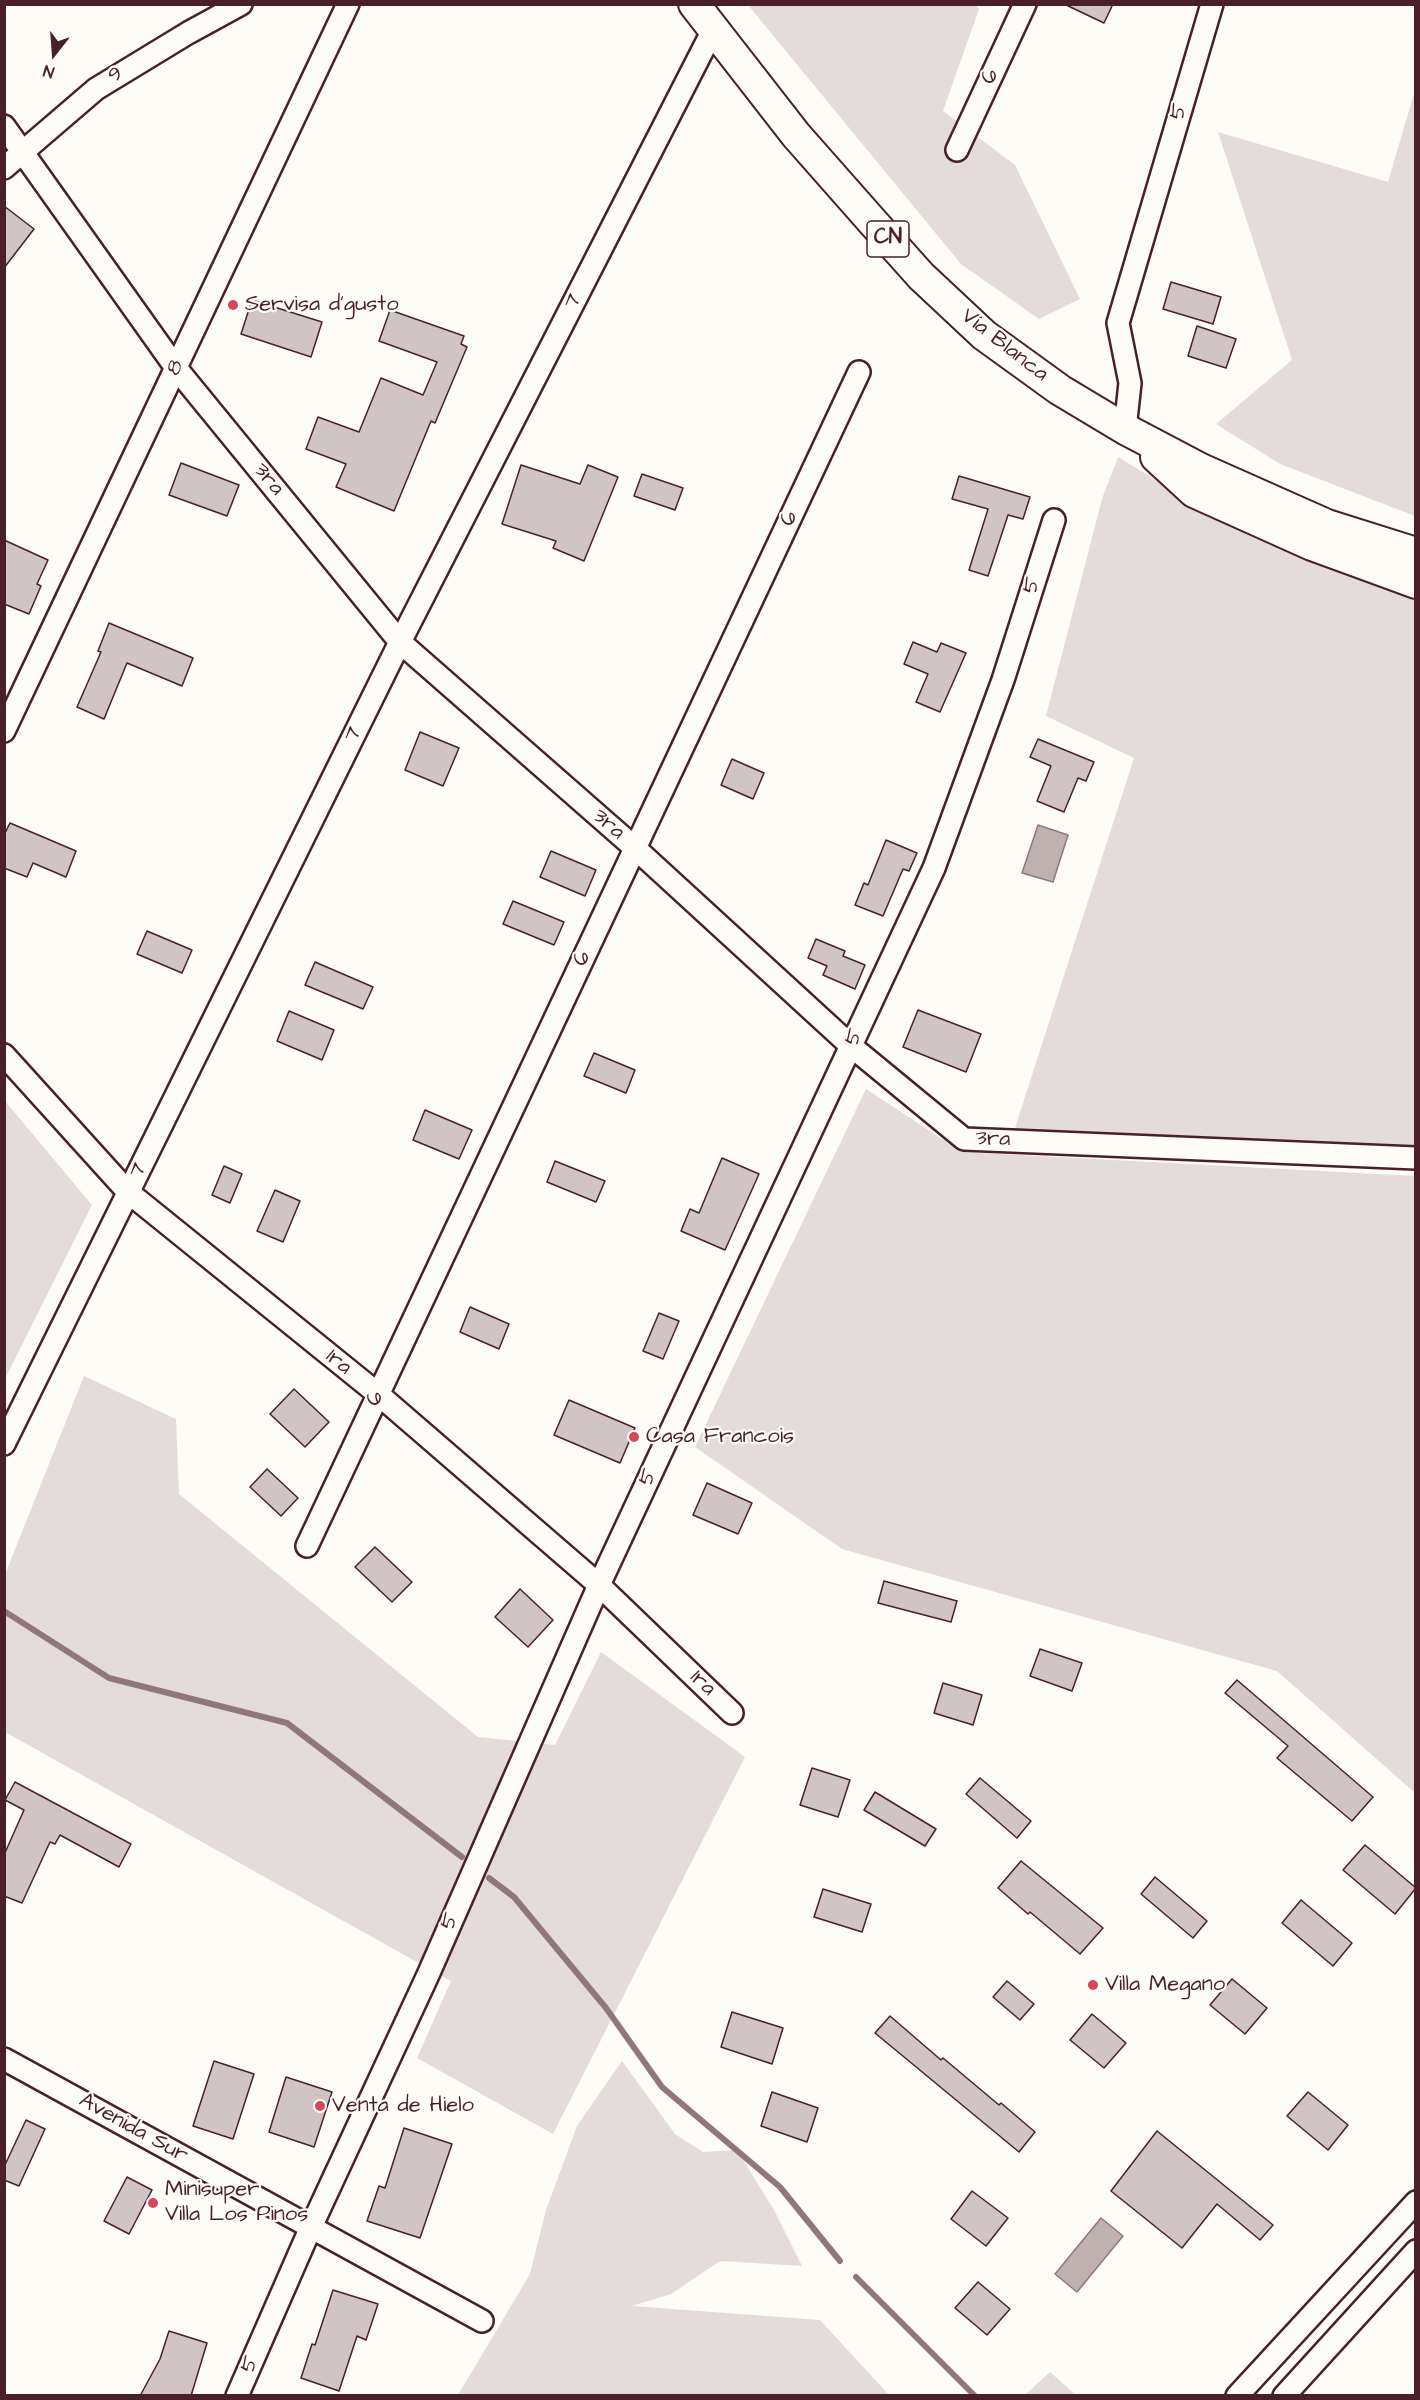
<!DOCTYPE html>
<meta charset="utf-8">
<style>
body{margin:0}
#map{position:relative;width:1420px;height:2400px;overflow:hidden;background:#fdfcf7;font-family:"Architects Daughter",sans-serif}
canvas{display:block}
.frame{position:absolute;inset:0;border:6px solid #4a1f2b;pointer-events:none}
.north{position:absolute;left:24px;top:24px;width:60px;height:60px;-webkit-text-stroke:4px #fdfcf7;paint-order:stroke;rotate:197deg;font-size:16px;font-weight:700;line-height:24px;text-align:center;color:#4a1f2b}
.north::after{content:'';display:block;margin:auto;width:21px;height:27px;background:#4a1f2b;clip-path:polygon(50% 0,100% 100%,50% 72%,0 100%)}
</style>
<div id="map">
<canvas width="1420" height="2400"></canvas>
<div class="frame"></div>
<div class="north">N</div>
</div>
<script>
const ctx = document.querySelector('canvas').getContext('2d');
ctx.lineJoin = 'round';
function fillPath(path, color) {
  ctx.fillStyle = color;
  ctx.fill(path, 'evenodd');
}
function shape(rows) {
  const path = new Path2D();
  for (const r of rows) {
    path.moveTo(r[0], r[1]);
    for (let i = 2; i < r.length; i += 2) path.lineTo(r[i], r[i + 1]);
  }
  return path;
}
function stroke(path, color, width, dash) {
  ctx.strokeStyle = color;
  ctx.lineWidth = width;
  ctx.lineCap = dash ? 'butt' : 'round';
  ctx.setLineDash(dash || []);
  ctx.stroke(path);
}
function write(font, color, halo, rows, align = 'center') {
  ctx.font = font + ' "Architects Daughter",sans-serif';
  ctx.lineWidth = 4.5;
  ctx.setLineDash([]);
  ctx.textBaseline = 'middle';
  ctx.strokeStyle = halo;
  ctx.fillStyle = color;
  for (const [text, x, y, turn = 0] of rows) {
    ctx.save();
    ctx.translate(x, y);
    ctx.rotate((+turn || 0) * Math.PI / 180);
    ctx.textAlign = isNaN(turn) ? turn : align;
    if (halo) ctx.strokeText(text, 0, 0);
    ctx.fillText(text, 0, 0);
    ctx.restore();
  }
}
fillPath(shape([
 [748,5,976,5,979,9,943,111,1015,165,1080,299,1039,319,961,264],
 [1415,90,1415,516,1280,464,1216,424,1292,360,1218,132,1388,182],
 [1118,457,1221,519,1415,597,1415,1148,1014,1131,1134,758,1046,716,1102,499],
 [866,1089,962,1152,1415,1176,1415,1793,1277,1671,842,1549,695,1447],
 [5,1101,92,1205,5,1379],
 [84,1376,176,1419,179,1494,478,1737,555,1745,601,1652,745,1757,553,2134,417,2058,451,1981,5,1732,4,1577],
 [622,2061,675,2134,703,2152,737,2150,774,2210,802,2266,720,2261,671,2294,632,2306,820,2320,889,2395,458,2395,530,2274,546,2210,577,2126],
 [1050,2372,1076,2395,1025,2395]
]), '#e3dcda');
const water = shape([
 [1038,825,1068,835,1053,882,1022,873,1038,825],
 [1101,2218,1123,2236,1077,2292,1055,2274,1101,2218]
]);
fillPath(water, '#c0b1b1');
stroke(water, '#91777b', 1.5);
stroke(shape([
 [4,1611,109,1678,287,1723,462,1857],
 [489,1878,514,1897,606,2008,662,2087,780,2187,840,2261],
 [856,2277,975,2396]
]), '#91777b', 6);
const building = shape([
 [1064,4,1113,4,1104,23,1064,4],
 [4,206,34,229,4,268,4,206],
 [1171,282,1221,297,1213,324,1163,309,1171,282],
 [252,300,322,322,311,357,241,334,252,300],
 [390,310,464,336,461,344,467,347,435,423,431,421,394,511,336,487,346,464,306,449,318,417,359,432,381,378,423,395,437,362,379,341,390,310],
 [1197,326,1236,339,1226,368,1188,356,1197,326],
 [181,463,239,485,227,516,169,495,181,463],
 [521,465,580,484,588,465,618,477,584,561,553,548,556,541,502,524,521,465],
 [642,474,683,488,675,510,634,496,642,474],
 [959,476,1030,497,1023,519,1008,515,988,576,969,570,988,509,952,499,959,476],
 [4,540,48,560,37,584,41,586,29,614,4,604,4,540],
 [109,623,193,658,182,686,127,663,104,719,77,707,101,652,98,651,109,623],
 [913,642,937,652,941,643,966,653,940,712,916,702,928,674,904,664,913,642],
 [420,732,459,748,443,786,405,770,420,732],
 [1038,739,1094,762,1086,781,1078,778,1064,812,1037,801,1051,766,1030,757,1038,739],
 [732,759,764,773,753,799,721,785,732,759],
 [10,823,76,851,66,877,33,863,27,877,4,868,4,835,10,823],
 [886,840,917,853,909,871,903,869,883,916,855,905,864,883,868,885,886,840],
 [551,851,596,870,585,896,540,877,551,851],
 [513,901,564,922,554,945,503,924,513,901],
 [147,931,192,950,182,973,137,954,147,931],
 [816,939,845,951,843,956,865,965,855,989,823,975,827,966,808,958,816,939],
 [315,962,373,987,363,1009,305,985,315,962],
 [918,1010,981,1034,966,1072,903,1047,918,1010],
 [289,1011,334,1030,322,1060,277,1041,289,1011],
 [594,1053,635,1070,626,1093,584,1076,594,1053],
 [425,1110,472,1130,459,1159,413,1140,425,1110],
 [722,1158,759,1174,725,1250,681,1231,690,1209,699,1213,722,1158],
 [555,1161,605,1181,596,1202,547,1182,555,1161],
 [224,1166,242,1174,230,1203,212,1195,224,1166],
 [275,1190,300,1201,283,1242,257,1231,275,1190],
 [470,1307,509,1324,499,1349,460,1332,470,1307],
 [659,1313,679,1321,663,1359,643,1351,659,1313],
 [294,1389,329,1422,305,1447,270,1414,294,1389],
 [569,1400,635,1428,620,1463,554,1435,569,1400],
 [267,1469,298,1498,281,1516,250,1487,267,1469],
 [707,1483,752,1503,738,1534,693,1515,707,1483],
 [375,1547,412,1582,392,1602,355,1567,375,1547],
 [884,1581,957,1601,951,1622,878,1603,884,1581],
 [520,1589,553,1620,528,1647,495,1617,520,1589],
 [1040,1649,1082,1663,1072,1691,1030,1676,1040,1649],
 [1237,1680,1373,1797,1352,1821,1277,1758,1288,1746,1225,1693,1237,1680],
 [943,1683,982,1695,973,1725,934,1713,943,1683],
 [812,1768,850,1780,838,1817,800,1805,812,1768],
 [980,1778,1031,1821,1017,1838,966,1794,980,1778],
 [15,1782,131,1844,119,1867,60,1835,55,1844,50,1842,22,1903,4,1896,4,1855,24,1810,5,1800,15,1782],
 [875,1792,936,1829,925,1846,864,1810,875,1792],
 [1365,1845,1416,1888,1395,1914,1343,1870,1365,1845],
 [1021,1861,1103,1928,1080,1954,1030,1912,1028,1914,998,1888,1021,1861],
 [1155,1877,1207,1921,1193,1938,1141,1894,1155,1877],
 [823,1889,871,1904,862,1932,814,1917,823,1889],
 [1301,1900,1352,1943,1333,1966,1282,1923,1301,1900],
 [1232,1979,1267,2008,1245,2034,1210,2005,1232,1979],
 [1007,1981,1034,2004,1020,2020,993,1997,1007,1981],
 [732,2012,783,2028,772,2064,721,2047,732,2012],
 [1092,2014,1126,2043,1104,2068,1070,2040,1092,2014],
 [890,2016,941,2060,943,2058,999,2105,1001,2103,1035,2132,1019,2152,875,2033,890,2016],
 [214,2061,254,2074,233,2139,193,2126,214,2061],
 [286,2077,332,2092,314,2147,269,2132,286,2077],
 [772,2092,818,2108,807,2142,761,2126,772,2092],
 [1308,2092,1348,2125,1328,2150,1287,2116,1308,2092],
 [26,2120,45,2129,19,2186,4,2180,4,2167,26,2120],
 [404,2128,452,2144,420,2238,367,2221,379,2186,385,2188,404,2128],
 [1157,2131,1273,2225,1260,2240,1217,2204,1182,2248,1111,2191,1157,2131],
 [127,2177,152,2190,129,2234,104,2221,127,2177],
 [972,2191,1008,2218,986,2246,951,2219,972,2191],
 [978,2282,1010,2309,987,2335,955,2308,978,2282],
 [333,2290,378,2304,366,2340,357,2336,339,2391,301,2378,312,2344,315,2345,333,2290],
 [169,2331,207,2343,191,2396,140,2396,160,2359,169,2331]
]);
fillPath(building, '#d0c5c4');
stroke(building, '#4a1f2b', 1.5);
const minor = shape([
 [4,126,176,368,400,642,635,848,851,1046,964,1139,1416,1158],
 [957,150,1025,4],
 [4,168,96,89,188,33,241,4],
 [1125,429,1130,383,1118,323,1212,4],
 [4,731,348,4],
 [4,1055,128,1192,378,1394,599,1585,732,1713],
 [4,1444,400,642,713,30],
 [307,1546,859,372],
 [4,2059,482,2321],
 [237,2396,311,2227,428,1975,599,1585,934,868,1003,680,1054,520],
 [1237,2396,1416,2202],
 [1284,2396,1416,2251]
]);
const highway = shape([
 [694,4,796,135,871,220,921,276,984,335,1060,390,1125,429,1201,469,1327,525,1416,553],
 [1156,457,1194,492,1312,545,1416,583]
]);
stroke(minor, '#4a1f2b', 26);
stroke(highway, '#4a1f2b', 34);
stroke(minor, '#fdfcf7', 21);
stroke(highway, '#fdfcf7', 30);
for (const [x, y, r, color] of [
 [233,305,6,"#d1495b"],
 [634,1437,6,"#d1495b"],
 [1093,1985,6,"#d1495b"],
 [320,2106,6,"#d1495b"],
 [153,2203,6,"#d1495b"]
]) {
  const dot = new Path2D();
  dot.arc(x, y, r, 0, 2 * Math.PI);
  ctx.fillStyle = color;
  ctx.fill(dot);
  stroke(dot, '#fdfcf7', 2);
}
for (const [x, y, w] of [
 [888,239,42]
]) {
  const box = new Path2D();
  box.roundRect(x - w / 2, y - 18, w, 36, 4.5);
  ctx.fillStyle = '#fdfcf7';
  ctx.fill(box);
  stroke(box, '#4a1f2b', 1.5);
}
write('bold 21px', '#4a1f2b', null, [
 ["CN",888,239]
]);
write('22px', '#4a1f2b', '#fdfcf7', [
 ["9",116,76,-31],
 ["6",991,77,-65],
 ["5",1180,112,-74],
 ["7",574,302,-63],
 ["Vía Blanca",1004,346,38],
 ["8",176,368,-65],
 ["3ra",268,480,51],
 ["6",790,519,-65],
 ["5",1033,586,-72],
 ["7",354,735,-64],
 ["3ra",608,825,41],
 ["6",583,959,-65],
 ["5",855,1038,-65],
 ["3ra",993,1140,2],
 ["7",139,1171,-64],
 ["1ra",338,1363,39],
 ["6",376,1399,-65],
 ["5",649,1478,-65],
 ["1ra",702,1684,44],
 ["5",451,1922,-66],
 ["Avenida Sur",133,2129,29],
 ["5",251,2365,-66]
]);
write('22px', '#4a1f2b', '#fdfcf7', [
 ["Servisa d'gusto",245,305],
 ["Casa Francois",646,1437],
 ["Villa Megano",1105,1985],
 ["Venta de Hielo",332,2106],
 ["Minisuper",165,2190],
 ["Villa Los Pinos",165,2215]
], 'left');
</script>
